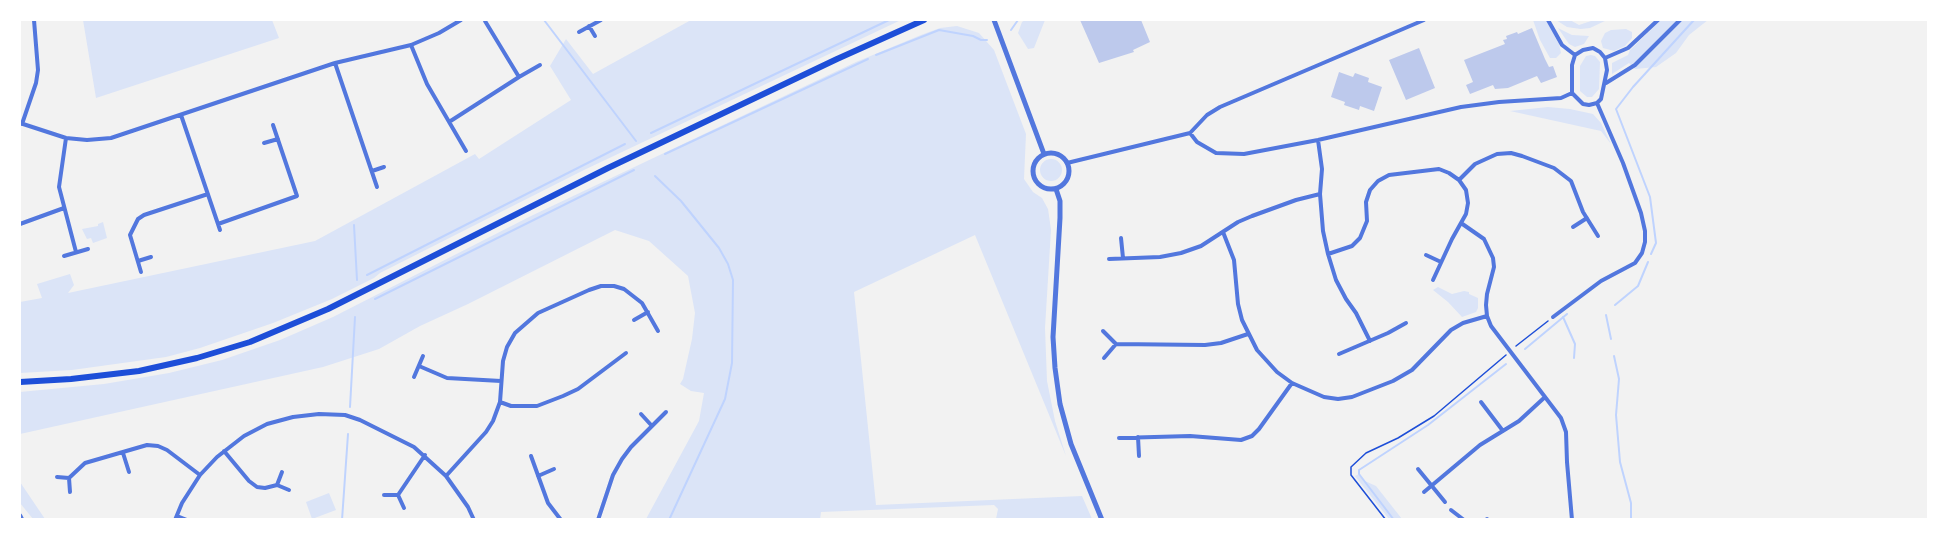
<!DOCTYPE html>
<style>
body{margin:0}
#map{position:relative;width:1948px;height:539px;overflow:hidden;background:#f2f2f2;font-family:"Fira Sans",sans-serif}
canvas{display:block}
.frame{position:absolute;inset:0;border:21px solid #fff;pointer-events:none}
</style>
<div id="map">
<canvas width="1948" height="539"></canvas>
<div class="frame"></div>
</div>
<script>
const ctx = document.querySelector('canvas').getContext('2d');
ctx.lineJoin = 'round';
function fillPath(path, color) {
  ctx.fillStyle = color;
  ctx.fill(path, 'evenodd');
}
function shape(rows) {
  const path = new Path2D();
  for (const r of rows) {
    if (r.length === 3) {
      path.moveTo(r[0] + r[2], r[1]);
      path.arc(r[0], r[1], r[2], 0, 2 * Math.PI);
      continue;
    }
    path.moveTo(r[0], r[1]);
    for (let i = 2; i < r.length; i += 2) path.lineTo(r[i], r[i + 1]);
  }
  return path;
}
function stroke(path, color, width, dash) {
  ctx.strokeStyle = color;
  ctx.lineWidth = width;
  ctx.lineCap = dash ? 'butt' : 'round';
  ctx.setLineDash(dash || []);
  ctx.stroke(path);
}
fillPath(shape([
 [83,20,272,20,279,38,96,98],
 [691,20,901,20,584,170,380,273,374,278,332,299,273,323,200,348,166,357,72,370,20,373,20,302,42,298,37,284,70,274,74,285,68,293,315,241,475,154,479,159,571,100,550,66,566,39,593,74],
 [1025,20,1045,20,1034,48,1028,49,1018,33,1022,22],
 [1533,20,1546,20,1559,44,1561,53,1556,58,1550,58,1540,40],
 [1556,20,1570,20,1579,25,1594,20,1607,20,1590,28,1581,29,1567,27],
 [1661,20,1708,20,1689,35,1676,53,1656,67,1635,69,1629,63,1612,74,1612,63,1628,55,1630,50],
 [957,26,979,33,994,50,1026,134,1024,179,1033,192,1042,198,1048,209,1051,230,1045,328,1047,381,1055,421,1066,456,975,235,854,292,876,505,1082,496,1092,519,996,519,998,509,994,505,821,512,820,520,646,519,699,421,704,393,691,391,680,384,683,379,692,339,695,313,688,276,649,241,615,230,468,304,420,326,379,349,323,367,20,434,20,392,104,384,169,373,222,360,280,340,333,317,531,216,856,62,921,35,940,28],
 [1558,28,1572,35,1589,36,1584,44,1575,47,1569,44],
 [1626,29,1632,32,1632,38,1625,46,1614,51,1603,48,1601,41,1605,33,1611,30],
 [1591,55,1595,56,1600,62,1599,89,1592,97,1587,97,1580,91,1580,66,1586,56],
 [1548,107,1570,109,1593,114,1601,123,1611,144,1601,131,1510,111],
 [1051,170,11],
 [103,222,107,238,93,243,91,238,87,239,82,229,98,226,98,224],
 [1438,287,1452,294,1464,291,1469,292,1469,294,1478,298,1478,308,1476,312,1462,317,1448,302,1433,290],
 [1359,474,1365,481,1376,486,1402,519,1389,519,1355,476],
 [20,482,45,519,33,519,20,503],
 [329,493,336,510,312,519,306,502]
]), '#dbe4f7');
stroke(shape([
 [544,20,636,141],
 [1011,30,1018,20],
 [876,55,939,30,973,36,981,40,987,40],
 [651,133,889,20],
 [665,154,868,59],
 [655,176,681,201,719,248,728,264,733,280,732,363,725,399,669,520],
 [354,225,357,280],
 [1651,254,1656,243,1650,197,1616,109,1633,87,1694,20],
 [367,275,625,144],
 [375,299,634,170],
 [1615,305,1638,286,1648,262],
 [1606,315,1611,339],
 [1563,317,1575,344,1574,358],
 [1525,349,1567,314],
 [1614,356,1619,379,1616,415,1620,462,1631,503,1631,520],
 [350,407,355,317],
 [342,520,348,434],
 [1394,520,1359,474,1359,470,1428,425,1506,364]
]), '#bfd3fe', 2);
fillPath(shape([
 [1080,20,1141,20,1150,42,1133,50,1134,52,1099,63],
 [1532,28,1545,59,1549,67,1553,66,1557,77,1541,83,1537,76,1508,88,1495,89,1493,85,1470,94,1466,85,1473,82,1464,60,1505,44,1503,40,1507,39,1506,36,1517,32,1518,34],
 [1419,48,1435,88,1406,100,1389,60],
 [1339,72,1353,77,1355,73,1369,78,1368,82,1382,87,1374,111,1360,106,1359,110,1344,105,1345,102,1331,97]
]), '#bdc9ec');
stroke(shape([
 [1516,346,1548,321],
 [1386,520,1351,475,1351,467,1366,453,1398,438,1434,416,1506,355]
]), '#1d4ed8', 1.5);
stroke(shape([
 [1548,20,1562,45,1575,55],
 [589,26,595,36],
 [579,32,601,20],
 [411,45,427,84,466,151],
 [1593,48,1600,52,1605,58,1607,70,1601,99,1597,103,1589,105,1583,104,1572,93,1572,65,1575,55,1583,50,1593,48],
 [1605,58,1628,48,1658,20],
 [335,63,377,187],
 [519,77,540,65],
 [1606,83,1635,65,1680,20],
 [181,115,218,224,297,196,273,125],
 [449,122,519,77,485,21],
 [20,123,66,138,87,140,111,138,335,63,411,45,439,33,461,20],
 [22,124,36,83,38,70,34,20],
 [1190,133,1197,142,1216,153,1244,154,1318,140,1461,107,1499,102,1561,98,1572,93],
 [66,138,59,187,76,252],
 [1318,140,1322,169,1320,194,1323,231,1328,254,1336,280,1346,299,1356,313,1370,341],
 [264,143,278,139],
 [1067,163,1190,133,1207,115,1220,107,1424,20],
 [372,171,384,167],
 [1459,180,1475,164,1497,154,1511,153,1522,156,1554,168,1571,181,1583,212,1598,236],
 [1461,223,1484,239,1493,258,1494,267,1487,294,1486,305,1487,316,1491,326,1561,418,1566,432,1567,462,1572,520],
 [20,224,64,208],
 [218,224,220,230],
 [1573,227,1587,218],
 [1223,232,1234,260,1238,304,1242,320,1257,350,1277,372,1292,383,1324,397,1338,399,1352,397,1393,381,1412,370,1451,330,1463,323,1487,316],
 [1121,238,1123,258],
 [1328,254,1352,246,1360,238,1367,221,1366,202,1370,190,1378,181,1389,175,1439,169,1449,173,1459,180,1466,190,1468,203,1466,214,1452,239,1433,280],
 [1426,255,1441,262],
 [64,256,88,249],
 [1109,259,1160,257,1181,253,1201,246,1238,222,1252,216,1296,200,1320,194],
 [138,261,151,257],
 [141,272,130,235,138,219,144,215,208,194],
 [1553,317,1601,281,1635,263,1642,253,1645,242,1645,231,1641,213,1623,163,1597,103],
 [634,320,648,312],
 [1103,331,1116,344,1104,358],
 [1116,344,1205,345,1221,343,1248,334],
 [1339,354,1388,333,1406,323],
 [419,366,447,378,501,381],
 [414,377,423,356],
 [500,402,511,406,537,406,563,396,578,389,626,353],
 [1481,402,1503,431],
 [641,414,652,426],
 [1138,437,1139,456],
 [1119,438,1190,436,1241,440,1252,436,1259,429,1292,383],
 [224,451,249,481,257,487,265,488,277,485],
 [123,453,129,472],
 [531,456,548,503,561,520],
 [1418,469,1445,502],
 [282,472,277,485,289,490],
 [446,476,486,432,493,421,500,402,503,361,507,347,515,333,538,313,589,290,601,286,614,286,624,289,642,303,658,331],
 [538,476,554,469],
 [57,477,69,478,70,492],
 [69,478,85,463,147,445,158,446,167,450,200,475],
 [1424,492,1480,445,1519,421,1545,397],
 [384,495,398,495,404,508],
 [398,495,425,455],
 [1451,510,1464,520],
 [177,516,187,520],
 [175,520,182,503,200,475,217,457,244,436,267,424,293,417,319,414,345,415,360,420,414,447,446,476,468,507,474,520],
 [598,520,613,475,622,459,631,447,666,412],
 [1487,520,1487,519]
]), '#5277de', 4);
stroke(shape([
 [994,20,1044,154],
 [1051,171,18],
 [1056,189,1060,201,1060,218,1053,337,1055,368,1060,404,1071,444,1102,520],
 [20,516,22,520]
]), '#5277de', 5);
stroke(shape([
 [20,382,71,379,139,371,197,358,250,342,328,309,608,168,837,59,924,20]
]), '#1d4ed8', 6);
</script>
